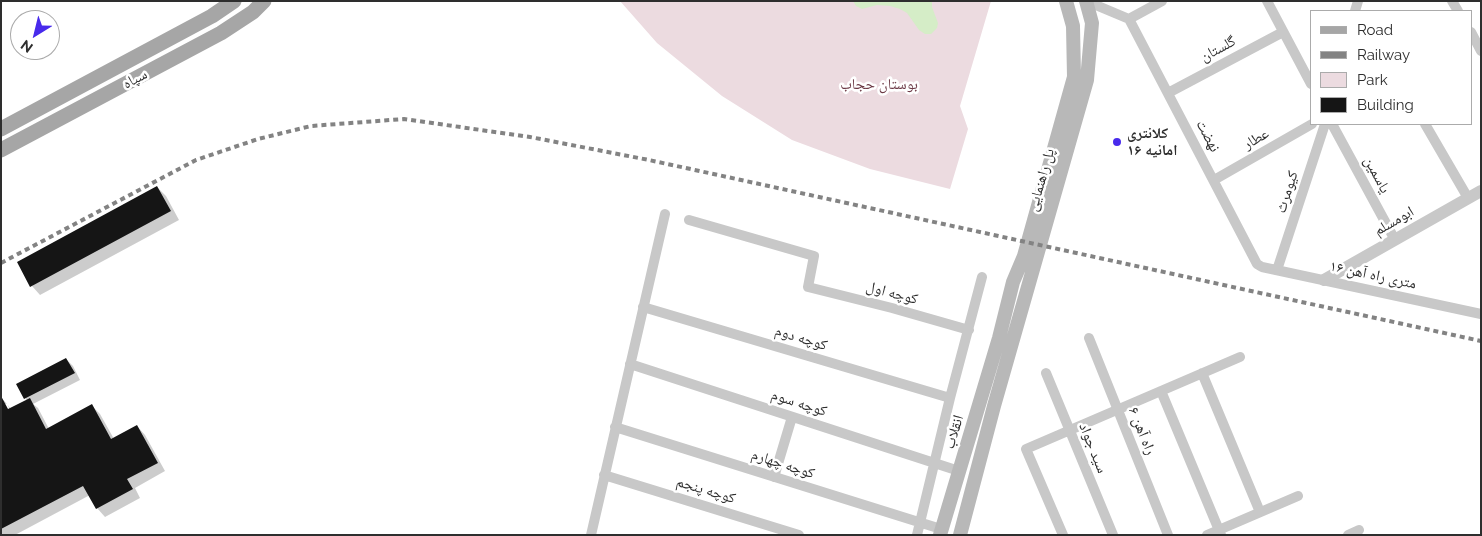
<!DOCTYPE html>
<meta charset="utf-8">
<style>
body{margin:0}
#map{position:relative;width:1482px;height:536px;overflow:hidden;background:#fff;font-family:Raleway,sans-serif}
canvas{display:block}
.frame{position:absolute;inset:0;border:2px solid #2e2e2e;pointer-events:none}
.legend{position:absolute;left:1310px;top:10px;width:162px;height:115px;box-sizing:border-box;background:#fff;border:1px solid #ababab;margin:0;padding:6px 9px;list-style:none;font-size:15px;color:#2e2e2e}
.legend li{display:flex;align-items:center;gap:10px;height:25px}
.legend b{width:25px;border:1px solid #ababab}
.north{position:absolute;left:10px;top:10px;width:50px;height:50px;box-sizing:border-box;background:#fff;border:1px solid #ababab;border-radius:50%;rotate:216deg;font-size:14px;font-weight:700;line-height:20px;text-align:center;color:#2e2e2e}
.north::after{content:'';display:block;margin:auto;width:18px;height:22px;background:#482aec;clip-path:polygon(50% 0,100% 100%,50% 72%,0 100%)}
</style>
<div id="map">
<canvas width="1482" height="536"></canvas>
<div class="frame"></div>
<ul class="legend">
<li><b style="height:6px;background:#a6a6a6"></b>Road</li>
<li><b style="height:6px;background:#838383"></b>Railway</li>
<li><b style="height:14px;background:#ecdbe0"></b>Park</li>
<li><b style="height:14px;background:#151515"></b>Building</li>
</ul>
<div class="north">N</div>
</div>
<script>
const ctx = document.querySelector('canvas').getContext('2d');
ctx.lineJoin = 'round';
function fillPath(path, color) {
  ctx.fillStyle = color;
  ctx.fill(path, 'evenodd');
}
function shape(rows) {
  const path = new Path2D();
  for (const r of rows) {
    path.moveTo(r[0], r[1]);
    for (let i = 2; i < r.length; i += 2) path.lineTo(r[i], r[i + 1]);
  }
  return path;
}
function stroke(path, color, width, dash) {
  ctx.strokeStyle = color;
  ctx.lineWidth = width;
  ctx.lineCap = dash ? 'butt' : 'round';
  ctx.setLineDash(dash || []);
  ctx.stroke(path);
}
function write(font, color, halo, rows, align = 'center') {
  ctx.font = font + ' Raleway,"Noto Naskh Arabic",sans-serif';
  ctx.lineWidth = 5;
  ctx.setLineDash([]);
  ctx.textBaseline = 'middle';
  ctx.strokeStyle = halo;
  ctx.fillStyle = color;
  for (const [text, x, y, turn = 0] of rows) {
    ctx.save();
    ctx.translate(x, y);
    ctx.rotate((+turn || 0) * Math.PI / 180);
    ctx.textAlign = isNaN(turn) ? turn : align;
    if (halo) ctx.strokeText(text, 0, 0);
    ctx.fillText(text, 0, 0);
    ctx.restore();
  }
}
fillPath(shape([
 [620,1,991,1,960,106,968,129,950,189,870,169,792,140,722,96,657,43]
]), '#ecdbe0');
fillPath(shape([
 [853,1,932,1,932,7,938,23,937,28,931,34,925,34,919,30,907,13,900,9,890,6,877,5,862,9,856,6]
]), '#d5edc7');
fillPath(shape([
 [157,187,166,196,179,220,40,295,32,286],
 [66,359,73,366,80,380,33,404,38,408,49,429,92,406,100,414,114,439,137,426,145,435,165,471,135,488,140,498,105,517,97,508,90,495,15,535,1,535,1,397,11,409,27,401,18,384],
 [4,404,7,404,12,414,10,415]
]), '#0003');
fillPath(shape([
 [157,186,171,211,30,287,17,262],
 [66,358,75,373,24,399,16,384],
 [1,396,8,409,30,398,46,429,92,404,111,439,137,425,158,463,127,479,133,489,96,509,83,486,1,529]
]), '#151515');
stroke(shape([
 [1086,1,1129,19],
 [1267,1,1311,84],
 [1452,1,1458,11],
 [1355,11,1358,1],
 [1129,19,1257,264,1262,267,1481,314],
 [1129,19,1162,1],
 [1471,32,1481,51],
 [1168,93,1283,32],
 [1332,124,1395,240],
 [1425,124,1468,198],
 [1214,180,1312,124],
 [689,220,814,256,808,287,892,308,969,330],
 [1277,270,1325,124],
 [643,307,950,398],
 [1089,338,1168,535],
 [630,364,959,471],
 [1046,373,1113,535],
 [1202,373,1260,512],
 [1161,391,1221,535],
 [615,427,941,529],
 [604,475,799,535],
 [774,477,792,417],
 [591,535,665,214],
 [917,535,950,398,982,277],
 [1063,535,1026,449,1240,357],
 [1207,535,1298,496],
 [1348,535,1359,530]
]), '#c8c8c8', 10);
stroke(shape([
 [1324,280,1481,191]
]), '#c8c8c8', 12);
stroke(shape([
 [940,535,999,338,1013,282,1024,256,1074,77,1073,26,1066,1],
 [960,535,994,406,1087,80,1092,23,1086,1]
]), '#b8b8b8', 14);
stroke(shape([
 [1,129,212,16,234,1],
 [1,150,221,33,253,12,264,1]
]), '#a6a6a6', 15);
stroke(shape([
 [1,263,196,160,258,139,311,126,404,119,530,137,649,160,1481,341]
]), '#838383', 4, [5, 4]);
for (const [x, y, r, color] of [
 [1117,142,5,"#482aec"]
]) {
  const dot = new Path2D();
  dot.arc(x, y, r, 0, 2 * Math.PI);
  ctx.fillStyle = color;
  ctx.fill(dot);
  stroke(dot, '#fff', 2);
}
write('15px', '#2e2e2e', '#fff', [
 ["گلستان",1218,49,-28],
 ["سپاه",135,79,-28],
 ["نهضت",1208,136,62],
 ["عطار",1256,139,-30],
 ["یاسمین",1377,175,62],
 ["پل راهنمایی",1041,180,-74],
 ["کیومرث",1287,192,-72],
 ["ابومسلم",1394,221,-30],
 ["۱۶ متری راه آهن",1373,275,12],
 ["کوچه اول",892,293,15],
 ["کوچه دوم",801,338,17],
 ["کوچه سوم",799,403,18],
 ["راه آهن ۶",1142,431,68],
 ["انقلاب",954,432,-73],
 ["سید جواد",1093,448,68],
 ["کوچه چهارم",783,464,18],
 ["کوچه پنجم",706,490,17]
]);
write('15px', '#6c3a46', '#fff', [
 ["بوستان حجاب",879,84]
]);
write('bold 15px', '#2e2e2e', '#fff', [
 ["کلانتری",1127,133],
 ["۱۶ امانیه",1127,150]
], 'left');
</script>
